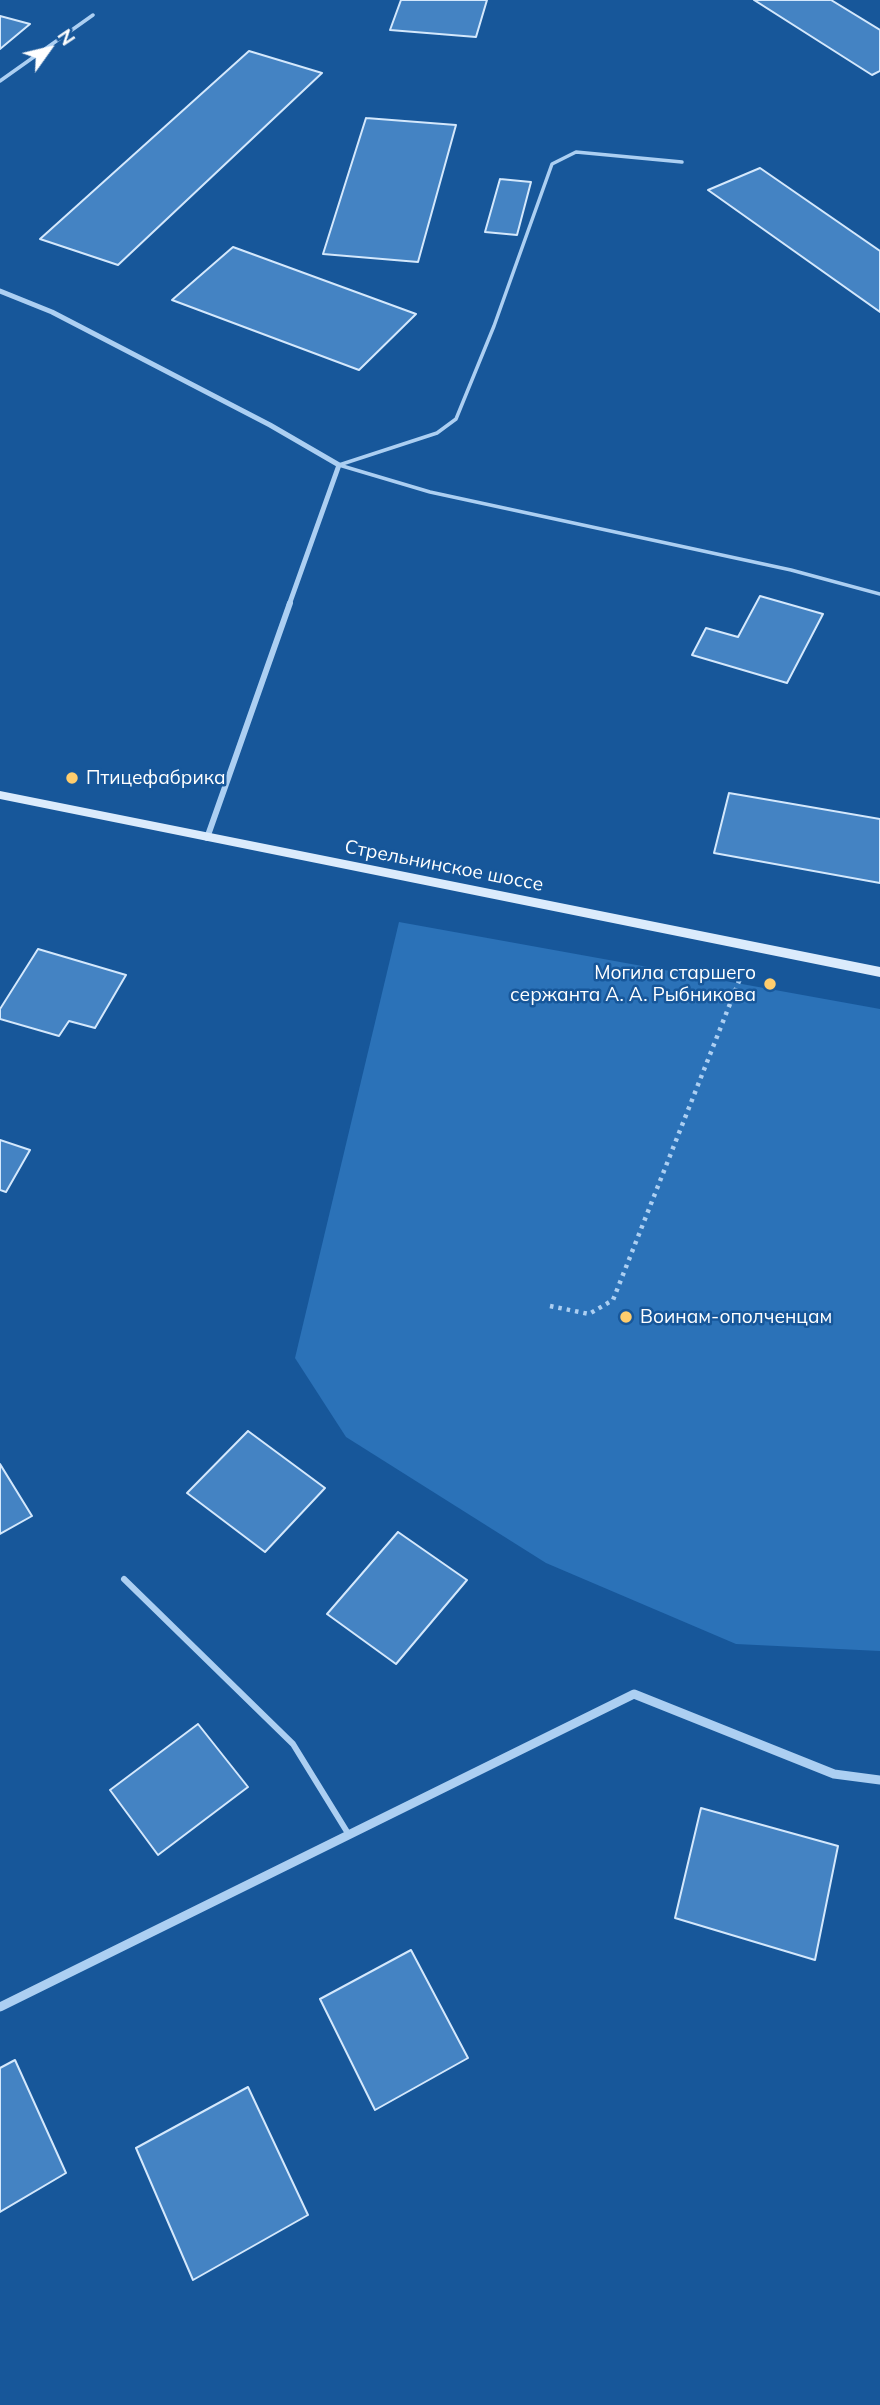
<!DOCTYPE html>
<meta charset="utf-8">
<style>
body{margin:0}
#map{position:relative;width:880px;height:2405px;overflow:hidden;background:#17579a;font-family:Mulish,sans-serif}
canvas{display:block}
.north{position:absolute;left:14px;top:14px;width:70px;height:70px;-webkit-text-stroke:5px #17579a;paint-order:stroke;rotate:56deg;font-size:19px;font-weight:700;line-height:28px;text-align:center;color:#fff}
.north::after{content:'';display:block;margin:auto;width:24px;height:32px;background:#fff;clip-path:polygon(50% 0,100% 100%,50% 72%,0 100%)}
</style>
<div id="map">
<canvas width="880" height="2405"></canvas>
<div class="north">N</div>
</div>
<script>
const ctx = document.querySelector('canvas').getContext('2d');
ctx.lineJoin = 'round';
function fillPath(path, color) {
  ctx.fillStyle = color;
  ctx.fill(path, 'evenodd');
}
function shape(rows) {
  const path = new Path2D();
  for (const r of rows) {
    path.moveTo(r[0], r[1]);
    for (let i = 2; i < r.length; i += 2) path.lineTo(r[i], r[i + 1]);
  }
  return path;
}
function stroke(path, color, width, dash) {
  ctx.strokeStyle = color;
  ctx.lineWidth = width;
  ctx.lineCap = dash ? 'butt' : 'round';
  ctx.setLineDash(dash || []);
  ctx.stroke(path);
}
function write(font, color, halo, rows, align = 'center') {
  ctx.font = font + ' Mulish,sans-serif';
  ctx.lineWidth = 5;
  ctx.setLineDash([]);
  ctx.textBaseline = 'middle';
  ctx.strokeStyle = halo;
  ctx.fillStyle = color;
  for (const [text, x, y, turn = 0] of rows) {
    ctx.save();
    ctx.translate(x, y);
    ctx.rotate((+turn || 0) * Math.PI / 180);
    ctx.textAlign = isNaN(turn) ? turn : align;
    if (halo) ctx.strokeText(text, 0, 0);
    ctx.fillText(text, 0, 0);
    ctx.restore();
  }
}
fillPath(shape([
 [399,922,880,1009,880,1651,736,1644,546,1563,346,1437,295,1358]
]), '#2b72b8');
const building = shape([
 [401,0,487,0,476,37,390,30,401,0],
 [754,0,831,0,880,30,880,71,872,75,754,0],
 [0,16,30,24,0,49,0,16],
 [249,51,322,73,118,265,40,239,249,51],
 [366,118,456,125,418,262,323,254,366,118],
 [760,168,880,251,880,312,708,190,760,168],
 [500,179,531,182,517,235,485,232,500,179],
 [233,247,416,314,359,370,172,300,233,247],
 [760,596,823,614,787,683,692,655,706,628,738,637,760,596],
 [729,793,880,819,880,883,714,853,729,793],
 [38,949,126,975,95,1028,69,1021,59,1036,0,1019,0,1009,38,949],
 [0,1140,30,1150,6,1192,0,1190,0,1140],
 [248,1431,325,1488,265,1552,187,1493,248,1431],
 [0,1464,32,1516,0,1534,0,1464],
 [398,1532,467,1580,396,1664,327,1614,398,1532],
 [198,1724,248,1787,158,1855,110,1790,198,1724],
 [701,1808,838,1846,815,1960,675,1918,701,1808],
 [411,1950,468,2058,375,2110,320,1999,411,1950],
 [15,2060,66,2173,0,2212,0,2068,15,2060],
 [248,2087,308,2215,193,2280,136,2148,248,2087]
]);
fillPath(building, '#4483c3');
stroke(building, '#d4e8fc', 2);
stroke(shape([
 [550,1306,589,1314,613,1300,741,976]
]), '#accff2', 4.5, [3.5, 5]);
stroke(shape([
 [0,81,93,15],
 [339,465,430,492,791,570,880,594],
 [339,465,437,433,456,419,494,326,552,164,576,152,682,162]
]), '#accff2', 3.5);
stroke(shape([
 [124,1579,293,1744,349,1835]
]), '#accff2', 6);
stroke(shape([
 [0,291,52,312,270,425,339,465,289,605]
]), '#accff2', 5);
stroke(shape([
 [207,838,290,603]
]), '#accff2', 6);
stroke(shape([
 [0,2007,634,1694,834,1774,880,1780]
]), '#accff2', 9);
fillPath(shape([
 [0,791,880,967,880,977,0,799,0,791]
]), '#dbebfc');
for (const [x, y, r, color] of [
 [72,778,7,"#ffcd6d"],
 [770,984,7,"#ffcd6d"],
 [626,1317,7,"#ffcd6d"]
]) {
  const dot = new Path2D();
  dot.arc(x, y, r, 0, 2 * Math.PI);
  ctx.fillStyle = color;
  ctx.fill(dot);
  stroke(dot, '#17579a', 2.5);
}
write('19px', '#fff', '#17579a', [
 ["Птицефабрика",86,778],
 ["Могила старшего",756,973,"right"],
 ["сержанта А. А. Рыбникова",756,995,"right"],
 ["Воинам-ополченцам",640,1317]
], 'left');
write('19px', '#fff', '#17579a', [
 ["Стрельнинское шоссе",444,866,11]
]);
</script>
